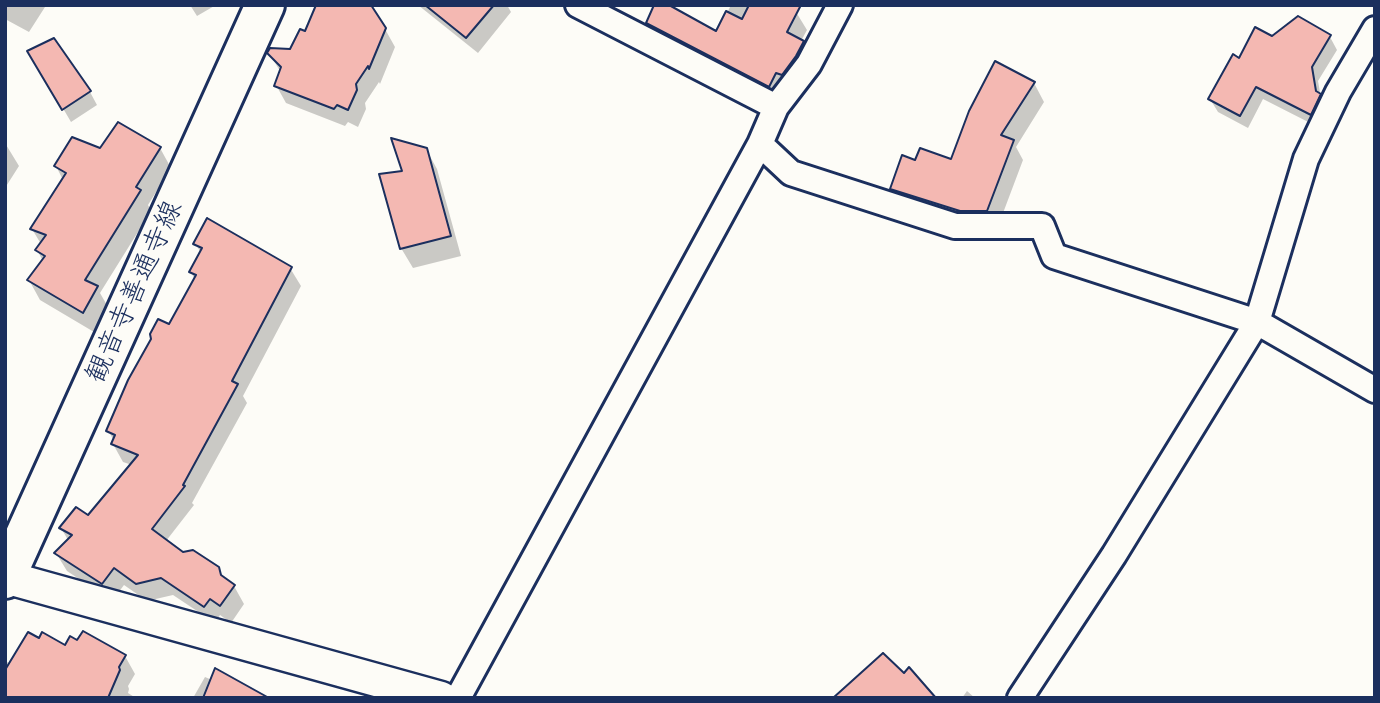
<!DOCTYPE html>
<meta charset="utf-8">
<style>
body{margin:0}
#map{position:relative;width:1380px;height:703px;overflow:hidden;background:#fdfcf7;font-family:Caveat,sans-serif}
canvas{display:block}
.frame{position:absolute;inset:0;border:7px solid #1b2f5e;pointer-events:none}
</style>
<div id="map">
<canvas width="1380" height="703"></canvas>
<div class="frame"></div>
</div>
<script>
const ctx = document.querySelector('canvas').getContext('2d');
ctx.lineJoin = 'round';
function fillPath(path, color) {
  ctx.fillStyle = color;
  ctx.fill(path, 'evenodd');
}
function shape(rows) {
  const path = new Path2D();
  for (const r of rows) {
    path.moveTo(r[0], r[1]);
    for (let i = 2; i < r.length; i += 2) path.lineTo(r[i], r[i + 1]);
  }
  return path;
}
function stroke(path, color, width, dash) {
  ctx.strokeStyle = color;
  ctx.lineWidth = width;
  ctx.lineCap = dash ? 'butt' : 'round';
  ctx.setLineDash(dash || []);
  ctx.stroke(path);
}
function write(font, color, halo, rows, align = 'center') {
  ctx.font = font + ' Caveat,"Klee One",sans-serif';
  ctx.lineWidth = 5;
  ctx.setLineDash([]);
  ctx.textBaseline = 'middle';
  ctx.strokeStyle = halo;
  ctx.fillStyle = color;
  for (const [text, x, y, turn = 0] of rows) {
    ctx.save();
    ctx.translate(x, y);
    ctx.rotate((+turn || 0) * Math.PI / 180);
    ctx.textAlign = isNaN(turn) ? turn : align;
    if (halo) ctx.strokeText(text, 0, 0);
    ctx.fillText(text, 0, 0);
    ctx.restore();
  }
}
fillPath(shape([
 [5,5,44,5,45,7,29,32,5,19],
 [190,5,216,5,197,16],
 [418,5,507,5,511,12,478,53],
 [731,5,782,5,796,12,807,30,801,41,814,60,780,104,659,42,648,23,717,33],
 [385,29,395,47,380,84,379,82,365,103,366,109,358,127,348,122,345,126,286,103,276,85,280,71,269,53,291,51],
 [1330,37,1337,50,1318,81,1321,98,1327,108,1318,127,1263,99,1248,128,1218,112,1210,99,1240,60,1272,39],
 [30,52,90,92,97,105,71,122],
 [1034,83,1044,102,1016,147,1023,160,997,229,902,208,892,189,917,162,952,161],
 [5,143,19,166,5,188],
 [160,148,171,168,148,205,151,211,100,293,108,307,94,332,40,300,29,280,43,261,37,250,41,244,32,229,63,180,56,166,101,150],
 [426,149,437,169,461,256,413,268,401,248,404,173],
 [195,243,290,268,301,286,243,396,247,403,192,503,194,505,166,541,182,554,218,568,225,580,234,586,244,604,231,623,220,615,215,623,173,595,147,601,124,585,112,601,67,571,56,553,68,540,61,528,88,518,132,465,123,462,113,444,114,441,108,430,170,327,195,280,191,272,201,253],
 [66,648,125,656,135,674,128,686,129,689,128,693,136,698,5,698,5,661,11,664],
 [205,677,212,680,251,698,193,698],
 [967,691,975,698,962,698]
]), '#0003');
const building = shape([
 [316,5,371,5,386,28,369,69,368,66,356,84,357,90,348,110,337,105,334,109,274,86,281,67,267,53,270,48,290,49,300,29,305,31,316,5],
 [425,5,494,5,466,38,425,5],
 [654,5,669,5,716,31,726,11,742,19,749,5,801,5,787,32,804,41,796,56,782,75,776,73,769,87,646,23,654,5],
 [1298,16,1331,35,1312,67,1316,91,1321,94,1311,115,1256,87,1240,116,1208,99,1233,54,1239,58,1255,27,1272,36,1298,16],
 [54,38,91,91,62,110,27,51,54,38],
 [995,61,1035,82,1001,135,1014,140,987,211,960,211,890,189,902,155,915,160,920,148,951,159,969,111,995,61],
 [118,122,161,147,136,187,141,190,85,280,98,286,83,313,27,280,45,256,35,250,46,235,30,229,66,173,54,166,72,137,100,148,118,122],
 [391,138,427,148,451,236,400,249,379,174,402,171,391,138],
 [207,218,292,267,232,381,238,384,183,485,185,486,152,529,183,552,193,550,219,567,221,575,235,585,220,606,210,599,204,607,161,578,136,584,114,568,102,584,54,553,72,535,59,528,76,507,88,515,138,455,111,444,115,435,106,431,128,380,151,339,150,334,158,319,169,324,196,275,189,272,202,248,193,244,207,218],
 [83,631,126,655,119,667,120,670,108,698,5,698,5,670,28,632,39,638,42,632,65,645,70,636,77,640,83,631],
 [883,653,904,673,909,667,936,698,833,698,883,653],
 [215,668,269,698,203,698,215,668]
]);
fillPath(building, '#f4b8b2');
stroke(building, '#1b2f5e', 2);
const minor = shape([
 [578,5,776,107],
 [760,144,791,173,955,226,1042,226,1054,256,1257,322,1375,390],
 [458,698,760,144,776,107,809,64,840,5],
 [1020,698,1114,555,1257,322,1306,159,1338,92,1375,29]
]);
const tertiary = shape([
 [5,577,441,698]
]);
const primary = shape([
 [5,579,265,5]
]);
stroke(minor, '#1b2f5e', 30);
stroke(tertiary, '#1b2f5e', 37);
stroke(primary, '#1b2f5e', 44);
stroke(minor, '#fdfcf7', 24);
stroke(tertiary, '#fdfcf7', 32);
stroke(primary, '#fdfcf7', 38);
write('28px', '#1b2f5e', '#fdfcf7', [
 ["観音寺善通寺線",135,292,-66]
]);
</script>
